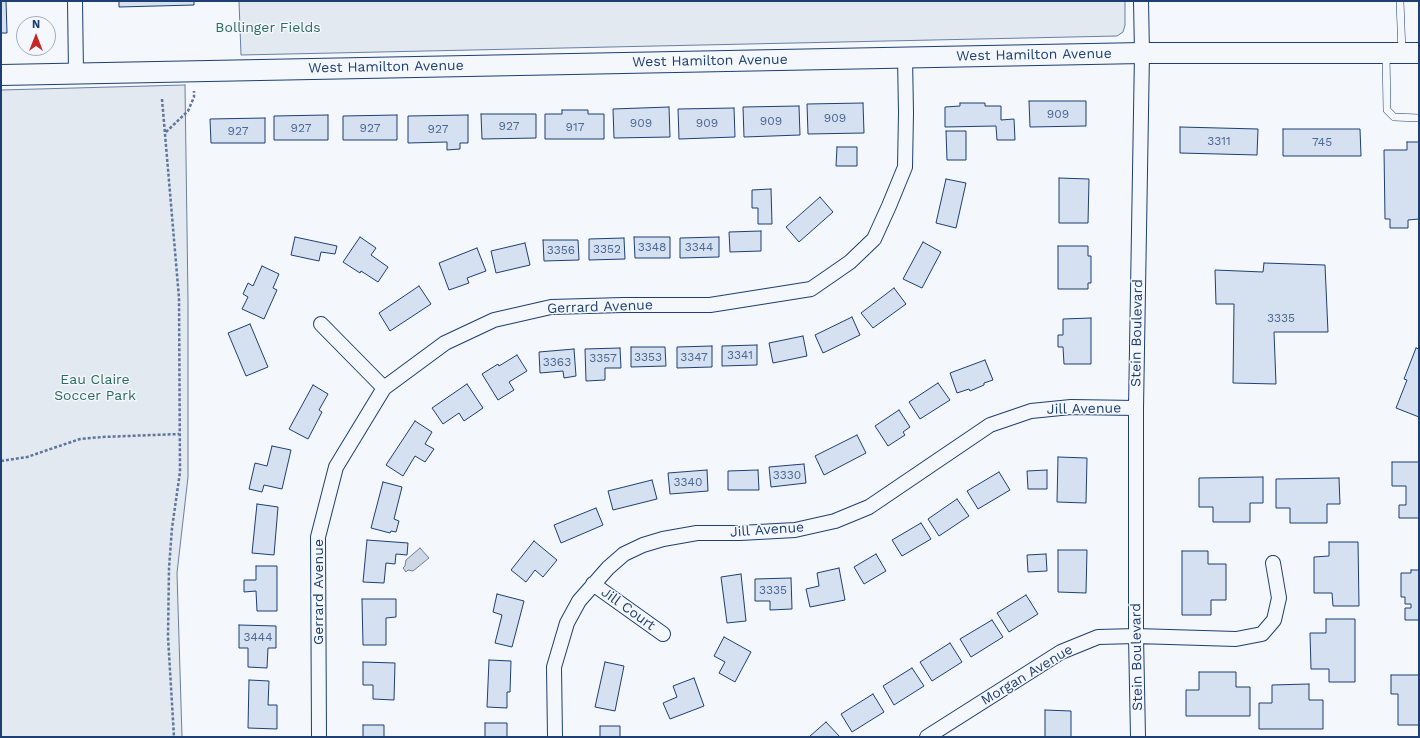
<!DOCTYPE html>
<style>
body{margin:0}
#map{position:relative;width:1420px;height:738px;overflow:hidden;background:#f4f7fb;font-family:"Work Sans",sans-serif}
canvas{display:block}
.frame{position:absolute;inset:0;border:2px solid #1d3f73;pointer-events:none}
.north{position:absolute;left:16px;top:16px;width:40px;height:40px;box-sizing:border-box;background:#f4f7fb;border:1px solid #9eadc5;border-radius:50%;rotate:0deg;font-size:11px;font-weight:700;line-height:16px;text-align:center;color:#1d3f73}
.north::after{content:'';display:block;margin:auto;width:14px;height:18px;background:#c62828;clip-path:polygon(50% 0,100% 100%,50% 72%,0 100%)}
</style>
<div id="map">
<canvas width="1420" height="738"></canvas>
<div class="frame"></div>
<div class="north">N</div>
</div>
<script>
const ctx = document.querySelector('canvas').getContext('2d');
ctx.lineJoin = 'round';
function fillPath(path, color) {
  ctx.fillStyle = color;
  ctx.fill(path, 'evenodd');
}
function shape(rows) {
  const path = new Path2D();
  for (const r of rows) {
    path.moveTo(r[0], r[1]);
    for (let i = 2; i < r.length; i += 2) path.lineTo(r[i], r[i + 1]);
  }
  return path;
}
function stroke(path, color, width, dash) {
  ctx.strokeStyle = color;
  ctx.lineWidth = width;
  ctx.lineCap = dash ? 'butt' : 'round';
  ctx.setLineDash(dash || []);
  ctx.stroke(path);
}
function write(font, color, halo, rows, align = 'center') {
  ctx.font = font + ' "Work Sans",sans-serif';
  ctx.lineWidth = 3;
  ctx.setLineDash([]);
  ctx.textBaseline = 'middle';
  ctx.strokeStyle = halo;
  ctx.fillStyle = color;
  for (const [text, x, y, turn = 0] of rows) {
    ctx.save();
    ctx.translate(x, y);
    ctx.rotate((+turn || 0) * Math.PI / 180);
    ctx.textAlign = isNaN(turn) ? turn : align;
    if (halo) ctx.strokeText(text, 0, 0);
    ctx.fillText(text, 0, 0);
    ctx.restore();
  }
}
const green = shape([
 [239,1,1125,1,1125,25,1123,32,1117,36,241,55,239,1],
 [185,85,188,300,188,477,177,573,182,737,1,737,1,90,185,85]
]);
fillPath(green, '#e3e9f0');
stroke(green, '#687fa3', 1);
const water = shape([
 [420,548,429,558,413,571,408,570,406,572,403,568,405,566,406,560,420,548]
]);
fillPath(water, '#cfd7e4');
stroke(water, '#687fa3', 1);
const building = shape([
 [1,1,6,1,7,33,1,33,1,1],
 [119,1,194,1,194,5,119,7,119,1],
 [1029,101,1086,101,1086,126,1030,127,1029,101],
 [863,103,864,133,808,134,807,104,863,103],
 [960,103,985,103,985,106,1001,106,1001,120,1014,119,1015,140,997,140,996,126,945,127,945,107,960,106,960,103],
 [799,106,800,135,744,137,743,107,799,106],
 [669,107,670,137,614,138,613,109,669,107],
 [734,108,735,137,679,139,678,109,734,108],
 [562,110,588,110,588,114,604,114,604,139,545,139,545,114,562,114,562,110],
 [481,114,536,114,536,138,482,139,481,114],
 [328,115,328,140,274,140,274,116,328,115],
 [397,115,397,140,343,140,343,116,397,115],
 [468,115,468,143,460,143,460,149,447,150,447,142,408,143,408,116,468,115],
 [265,118,265,143,211,143,210,119,265,118],
 [1180,127,1258,129,1257,155,1180,153,1180,127],
 [1283,129,1360,129,1361,156,1283,156,1283,129],
 [946,131,966,131,966,160,947,160,946,131],
 [1407,142,1419,142,1419,219,1408,220,1408,228,1390,228,1390,219,1385,219,1384,150,1407,150,1407,142],
 [837,147,857,147,857,166,836,166,837,147],
 [1059,178,1089,179,1088,223,1059,223,1059,178],
 [946,179,966,183,956,228,936,223,946,179],
 [771,189,772,224,758,224,758,208,752,208,752,190,771,189],
 [820,197,833,212,799,242,786,227,820,197],
 [761,231,761,251,730,252,729,232,761,231],
 [295,237,337,246,335,254,321,252,319,261,291,255,295,237],
 [360,237,376,248,371,255,388,267,378,282,361,271,360,273,343,262,360,237],
 [634,237,670,237,670,258,635,258,634,237],
 [719,237,719,257,680,258,680,238,719,237],
 [624,238,625,259,589,260,589,239,624,238],
 [543,240,578,240,579,260,544,261,543,240],
 [923,242,941,252,922,288,903,279,923,242],
 [525,243,530,265,496,273,491,251,525,243],
 [1058,246,1088,246,1088,256,1091,256,1091,283,1088,283,1088,289,1058,289,1058,246],
 [477,248,486,271,467,278,469,283,449,290,439,263,477,248],
 [1264,263,1325,265,1328,332,1274,332,1276,384,1233,383,1234,304,1216,304,1215,270,1263,272,1264,263],
 [262,266,279,274,273,288,277,290,264,319,242,309,248,297,243,294,248,283,253,286,262,266],
 [419,286,431,304,390,331,379,313,419,286],
 [894,288,906,304,873,328,861,313,894,288],
 [852,317,860,335,823,353,815,335,852,317],
 [1091,318,1091,364,1064,364,1063,347,1058,347,1058,335,1063,335,1063,319,1091,318],
 [250,324,268,367,246,376,228,333,250,324],
 [803,336,807,356,773,363,769,343,803,336],
 [757,345,757,365,722,366,722,346,757,345],
 [712,346,712,367,677,368,677,347,712,346],
 [631,347,665,347,666,366,631,367,631,347],
 [620,348,621,368,605,368,605,380,586,381,585,349,620,348],
 [1416,348,1419,349,1419,417,1396,408,1407,380,1404,379,1416,348],
 [574,349,576,376,564,378,563,371,540,373,539,352,574,349],
 [517,355,527,371,509,382,514,390,498,400,482,374,498,364,499,366,517,355],
 [985,360,993,380,984,383,984,385,970,391,969,389,957,393,950,373,985,360],
 [938,383,950,400,920,419,909,402,938,383],
 [467,384,483,408,464,421,459,413,443,424,432,408,467,384],
 [313,385,328,394,319,410,322,412,308,439,289,429,313,385],
 [899,410,910,427,903,432,905,435,888,446,875,426,899,410],
 [415,421,432,432,425,444,434,449,425,462,415,456,403,476,386,465,415,421],
 [857,435,866,453,824,475,815,456,857,435],
 [272,446,291,450,282,489,264,485,262,492,249,489,255,463,267,466,272,446],
 [1058,457,1087,458,1086,503,1057,502,1058,457],
 [1392,462,1419,462,1419,518,1399,518,1399,505,1406,505,1406,486,1392,486,1392,462],
 [804,464,806,483,771,487,769,467,804,464],
 [707,470,708,491,670,494,668,473,707,470],
 [758,470,759,490,728,490,728,471,758,470],
 [1047,470,1047,489,1028,489,1027,471,1047,470],
 [999,472,1010,490,978,509,967,491,999,472],
 [1263,477,1263,503,1250,503,1250,522,1213,522,1213,507,1199,507,1199,478,1263,477],
 [1339,478,1340,504,1327,504,1327,523,1290,523,1290,508,1276,508,1276,479,1339,478],
 [652,480,657,499,613,510,608,491,652,480],
 [383,482,402,487,394,519,399,521,396,532,391,531,390,533,371,528,383,482],
 [957,499,969,516,939,536,928,519,957,499],
 [257,504,278,507,274,555,252,553,257,504],
 [596,508,603,525,561,543,554,525,596,508],
 [921,523,931,539,902,556,892,540,921,523],
 [367,540,408,543,407,555,396,554,395,564,386,563,384,583,363,582,367,540],
 [534,541,557,560,543,577,535,570,526,582,511,570,534,541],
 [1329,542,1358,542,1359,606,1333,606,1332,593,1314,593,1314,557,1329,556,1329,542],
 [1058,550,1087,550,1086,593,1058,592,1058,550],
 [1182,551,1208,551,1208,564,1226,564,1226,600,1211,600,1211,615,1182,615,1182,551],
 [876,554,886,571,864,584,854,567,876,554],
 [1046,554,1047,571,1028,572,1027,555,1046,554],
 [256,566,277,566,277,611,257,611,256,591,244,592,244,580,256,580,256,566],
 [839,568,845,600,810,607,806,589,819,586,817,573,839,568],
 [1411,570,1419,570,1419,620,1405,620,1405,608,1411,608,1411,604,1405,604,1405,597,1401,597,1401,573,1411,573,1411,570],
 [741,574,746,621,727,623,721,577,741,574],
 [791,578,792,609,770,610,770,601,755,601,755,579,791,578],
 [497,594,524,601,512,647,495,643,502,615,493,612,497,594],
 [1026,595,1038,614,1009,632,997,613,1026,595],
 [362,599,396,599,396,617,386,618,386,645,363,645,362,599],
 [1326,619,1355,619,1355,682,1329,682,1329,669,1311,669,1310,633,1326,633,1326,619],
 [992,620,1003,637,971,657,960,639,992,620],
 [239,625,276,626,276,648,268,648,267,668,248,667,248,648,239,648,239,625],
 [724,637,751,652,735,682,719,673,725,662,714,656,724,637],
 [950,643,962,662,932,681,920,662,950,643],
 [489,660,511,661,510,692,507,692,507,708,487,707,489,660],
 [363,662,395,663,394,700,373,699,373,685,363,685,363,662],
 [605,662,624,666,615,711,595,707,605,662],
 [912,668,924,686,894,705,883,686,912,668],
 [1199,672,1236,672,1236,687,1250,687,1250,716,1186,716,1186,690,1199,690,1199,672],
 [1391,675,1419,675,1419,725,1398,725,1398,694,1391,694,1391,675],
 [694,678,704,706,670,719,663,703,677,697,673,686,694,678],
 [249,680,269,681,268,705,277,705,277,729,248,728,249,680],
 [1309,684,1309,700,1323,700,1323,729,1259,729,1259,703,1272,703,1272,685,1309,684],
 [873,694,884,712,852,732,841,714,873,694],
 [1045,710,1071,711,1071,737,1045,737,1045,710],
 [826,722,840,737,809,737,826,722],
 [485,723,507,723,507,737,485,737,485,723],
 [363,725,384,725,384,737,363,737,363,725],
 [600,726,620,726,620,737,600,737,600,726]
]);
fillPath(building, '#d5e0f0');
stroke(building, '#1d3f73', 1);
const lane = shape([
 [1400,1,1402,53],
 [1386,53,1387,110,1394,117,1419,118]
]);
const street = shape([
 [75,1,76,73],
 [321,324,384,388],
 [593,584,663,634],
 [319,737,318,537,336,467,384,388,445,343,494,320,551,307,623,305,710,305,811,289,850,262,874,239,889,206,905,167,906,113,905,57],
 [555,737,554,667,567,623,579,601,608,568,624,554,643,545,663,539,697,533,740,533,795,530,835,521,869,507,990,425,1031,411,1071,407,1136,408],
 [927,737,1061,652,1098,637,1136,636,1236,639,1262,634,1274,620,1279,598,1273,563],
 [1138,737,1136,636,1136,408,1142,53,1141,1]
]);
const secondary = shape([
 [1,75,1142,53,1419,53]
]);
stroke(lane, '#1d3f73', 8);
stroke(street, '#1d3f73', 16);
stroke(secondary, '#1d3f73', 22);
stroke(shape([
 [162,99,179,298,180,472,172,528,169,568,168,637,174,737],
 [166,132,188,111,194,97,194,91],
 [1,461,27,457,80,439,102,437,179,434]
]), '#5e769c', 2.5, [3, 2]);
stroke(lane, '#f4f7fb', 7);
stroke(street, '#f4f7fb', 14);
stroke(secondary, '#f4f7fb', 20);
write('12px', '#4b6792', null, [
 ["909",1058,114],
 ["909",835,118],
 ["909",771,121],
 ["909",641,123],
 ["909",707,123],
 ["927",509,126],
 ["917",575,127],
 ["927",301,128],
 ["927",370,128],
 ["927",438,129],
 ["927",238,131],
 ["3311",1219,141],
 ["745",1322,142],
 ["3348",652,247],
 ["3344",699,247],
 ["3352",607,249],
 ["3356",561,250],
 ["3335",1281,318],
 ["3341",740,355],
 ["3353",648,357],
 ["3347",694,357],
 ["3357",603,358],
 ["3363",557,362],
 ["3330",787,475],
 ["3340",688,482],
 ["3335",773,590],
 ["3444",258,637]
]);
write('14px', '#2c6c60', '#f4f7fb', [
 ["Bollinger Fields",268,28],
 ["Eau Claire",95,380],
 ["Soccer Park",95,396]
]);
write('14px', '#1d3f73', '#f4f7fb', [
 ["West Hamilton Avenue",1034,55,-1],
 ["West Hamilton Avenue",710,61,-1],
 ["West Hamilton Avenue",386,67,-1],
 ["Gerrard Avenue",600,307,-2],
 ["Stein Boulevard",1137,333,-89],
 ["Jill Avenue",1084,409,-1],
 ["Jill Avenue",767,530,-4],
 ["Gerrard Avenue",319,592,-90],
 ["Jill Court",628,609,36],
 ["Stein Boulevard",1137,657,-91],
 ["Morgan Avenue",1027,675,-31]
]);
</script>
